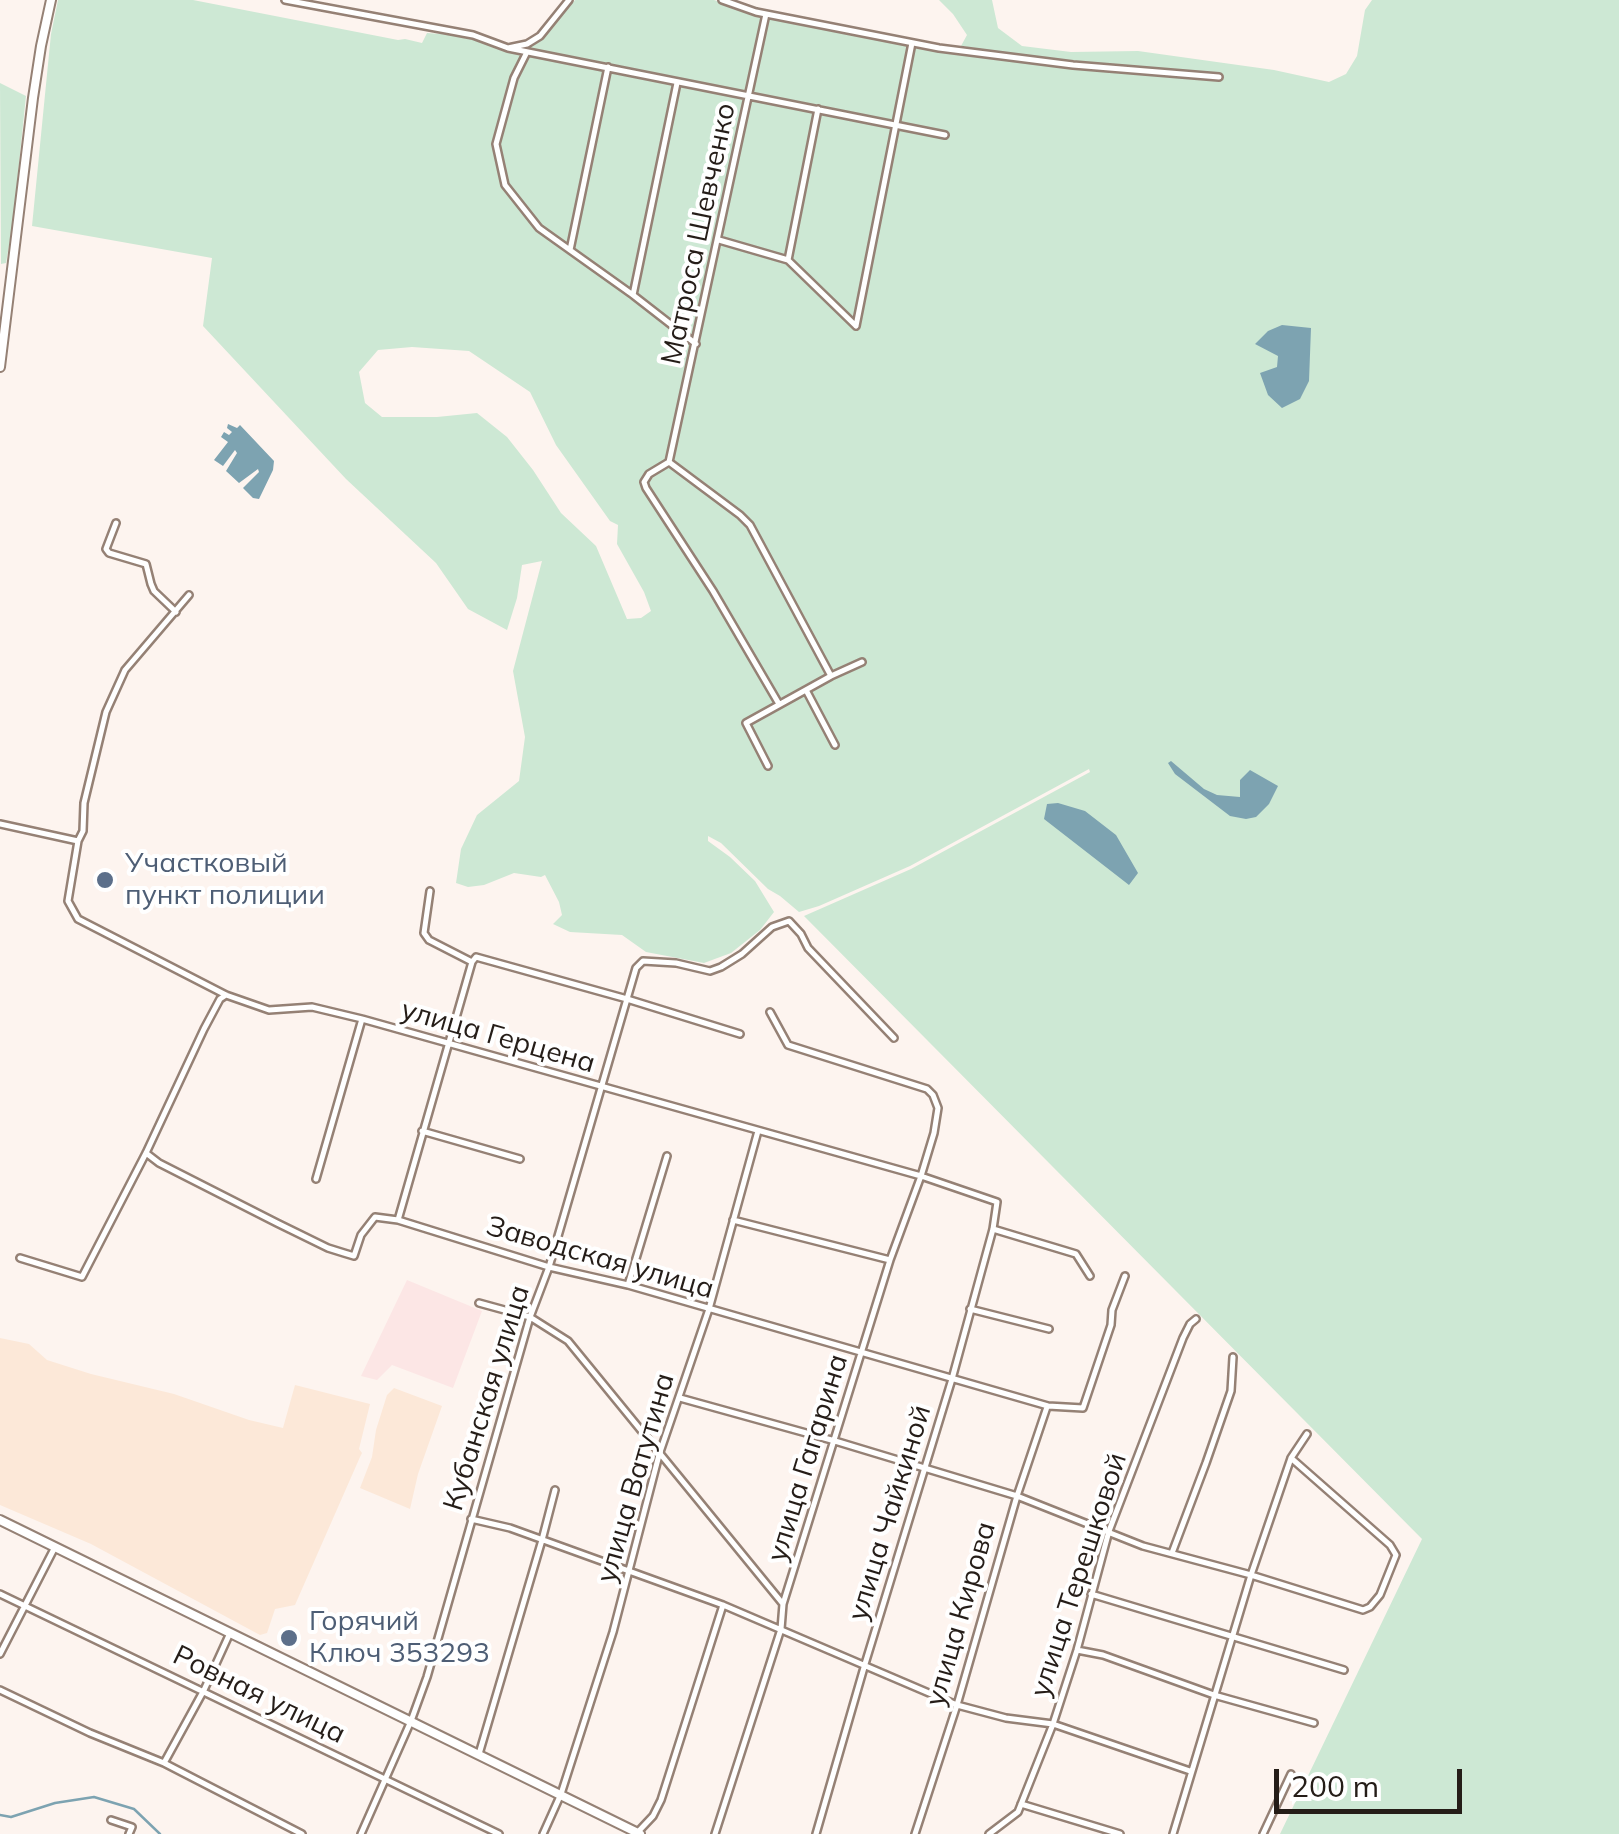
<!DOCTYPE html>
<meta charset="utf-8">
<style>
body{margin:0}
#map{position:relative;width:1619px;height:1834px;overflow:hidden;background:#fdf4ef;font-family:Mulish,sans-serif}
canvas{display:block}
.scale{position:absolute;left:1274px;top:1769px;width:188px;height:45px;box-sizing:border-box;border:5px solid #251d18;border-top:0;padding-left:12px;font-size:30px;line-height:35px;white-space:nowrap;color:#251d18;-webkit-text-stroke:8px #fff;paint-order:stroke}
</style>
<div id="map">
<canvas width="1619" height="1834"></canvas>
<div class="scale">200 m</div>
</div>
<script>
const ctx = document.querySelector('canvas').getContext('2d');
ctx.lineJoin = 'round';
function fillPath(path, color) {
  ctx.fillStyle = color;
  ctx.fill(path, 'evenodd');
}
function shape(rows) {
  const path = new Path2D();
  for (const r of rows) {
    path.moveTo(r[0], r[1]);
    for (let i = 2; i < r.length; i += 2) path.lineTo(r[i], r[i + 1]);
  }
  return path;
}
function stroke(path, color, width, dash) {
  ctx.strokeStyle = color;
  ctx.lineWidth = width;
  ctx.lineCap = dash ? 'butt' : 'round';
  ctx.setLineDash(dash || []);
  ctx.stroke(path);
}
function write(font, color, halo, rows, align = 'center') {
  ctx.font = font + ' Mulish,sans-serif';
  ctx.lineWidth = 8;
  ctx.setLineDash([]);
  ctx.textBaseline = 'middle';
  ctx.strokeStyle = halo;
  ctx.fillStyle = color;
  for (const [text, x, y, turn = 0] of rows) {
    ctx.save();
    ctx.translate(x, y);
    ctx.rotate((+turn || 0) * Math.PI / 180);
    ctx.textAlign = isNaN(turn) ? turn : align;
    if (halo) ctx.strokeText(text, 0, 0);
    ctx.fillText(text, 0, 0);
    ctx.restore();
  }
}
fillPath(shape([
 [0,1338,29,1344,47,1360,91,1374,174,1394,249,1420,283,1428,295,1385,370,1404,359,1449,362,1453,360,1457,295,1605,275,1609,267,1633,260,1635,91,1544,0,1505],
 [394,1388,442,1406,418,1474,410,1509,360,1488,372,1457,376,1430,387,1395]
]), '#fce8d8');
fillPath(shape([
 [407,1280,482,1311,453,1388,392,1365,377,1380,361,1376]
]), '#fce6e5');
fillPath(shape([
 [58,0,193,0,398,40,405,39,422,43,427,33,455,35,511,50,531,45,544,37,575,0,714,0,758,15,986,57,987,50,961,46,967,35,953,14,939,0,992,0,998,28,1022,46,1071,52,1138,51,1274,70,1329,82,1346,74,1357,56,1365,10,1372,0,1619,0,1619,1834,1280,1834,1422,1539,804,916,911,869,1090,772,1089,769,910,866,819,906,799,912,780,896,768,889,721,843,708,836,708,841,730,857,755,881,774,912,760,930,731,953,704,963,646,952,622,935,570,932,553,924,562,915,559,902,545,875,541,877,514,873,484,885,468,887,456,883,461,849,477,815,519,781,525,737,513,671,542,561,522,565,517,598,507,630,468,609,436,563,346,479,203,326,212,258,32,226,51,34],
 [412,347,469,351,530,392,556,445,610,521,618,525,617,544,644,592,651,611,641,618,627,619,596,546,561,513,533,470,507,437,477,413,437,417,382,417,365,403,359,372,378,350],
 [0,83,26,96,13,222,6,263,1,264]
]), '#cde8d4');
fillPath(shape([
 [1282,325,1311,328,1309,381,1300,399,1282,408,1268,395,1260,373,1277,367,1278,356,1255,344,1268,331],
 [228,424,237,428,240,425,274,461,273,470,259,499,253,498,243,488,259,472,258,469,239,483,226,471,237,453,235,450,223,466,214,460,228,442,221,437,224,432,229,435,232,432,227,428],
 [1171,761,1204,789,1217,795,1240,797,1240,780,1250,770,1278,786,1269,804,1256,817,1246,819,1230,816,1175,774,1168,763],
 [1058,803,1085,811,1116,835,1138,873,1129,885,1044,819,1047,804]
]), '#7da3b1');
stroke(shape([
 [0,1815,11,1817,55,1803,94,1797,134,1809,160,1834]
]), '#7da3b1', 2.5);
const street = shape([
 [285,0,473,35,508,48,527,44,540,36,569,0],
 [722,0,756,12,939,48,1073,65,1219,77],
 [508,48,945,135],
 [527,52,514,78,496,144,505,185,539,228,633,295,696,344],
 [719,240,788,260,856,326],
 [570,250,608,67],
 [788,260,818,109],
 [633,295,677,83],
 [856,326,912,43],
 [669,462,766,14],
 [669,462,649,474,644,482,646,488,713,591,779,704],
 [669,462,740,515,750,525,831,676],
 [116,523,106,549,109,553,146,564,151,584,154,591,176,612],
 [189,595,125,670,106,712,84,803,83,831,78,841,68,901,78,919,226,995,269,1010,312,1007,362,1019,921,1176,997,1202,993,1229,952,1379,865,1664,816,1834],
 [806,690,835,745],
 [768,766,746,723,831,676,862,662],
 [0,824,78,841],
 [430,891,424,933,429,940,472,962,476,957,627,999,740,1034],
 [422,1131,520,1159],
 [146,1153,159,1163,277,1223,328,1248,344,1253,354,1256,361,1235,375,1217,398,1220,549,1267,628,1285,1048,1406,1083,1408,1111,1325,1112,1310,1125,1276],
 [316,1179,362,1019],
 [398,1220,472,962],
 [733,1220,890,1260],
 [993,1229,1076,1254,1090,1276],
 [20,1258,82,1277,146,1153,204,1029,220,999,226,995],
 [628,1285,667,1156],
 [479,1303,530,1317,568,1341,783,1604],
 [970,1309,1049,1329],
 [680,1398,835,1441,1017,1496,1143,1546,1251,1575,1363,1610,1370,1607,1380,1595,1396,1555,1390,1545,1291,1458,1307,1434],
 [471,1519,510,1528,723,1605,957,1705,1006,1718,1053,1724,1190,1771],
 [1172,1553,1206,1463,1231,1391,1233,1357],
 [0,1594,499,1834],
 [1091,1594,1344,1670],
 [1077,1650,1103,1655,1214,1695,1314,1723],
 [0,1654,55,1547],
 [0,1690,90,1733,164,1763,302,1834],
 [479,1754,542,1540,555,1490],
 [164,1763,204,1690,230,1633],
 [1021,1804,1120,1834],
 [111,1820,132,1827,129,1834],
 [637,1833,653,1816,661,1800,723,1605],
 [361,1834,411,1721,427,1677,530,1317,549,1267,636,968,643,961,676,963,710,971,721,967,742,954,772,927,789,921,801,934,808,948,894,1038],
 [543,1834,561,1794,613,1632,659,1455,709,1309,758,1131],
 [715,1834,781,1629,783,1604,890,1260,921,1176,934,1133,938,1108,933,1095,927,1089,788,1045,770,1012],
 [915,1834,957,1705,1017,1496,1047,1407],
 [989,1834,1018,1812,1053,1724,1077,1650,1109,1531,1183,1338,1190,1324,1196,1319],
 [1173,1834,1251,1575,1291,1458],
 [1263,1834,1291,1774]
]);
const secondary = shape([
 [0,367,33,98,41,46,51,0],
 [0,1520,640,1834]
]);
stroke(street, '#958175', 10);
stroke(secondary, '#958175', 12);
stroke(street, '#fff', 5);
stroke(secondary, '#fff', 8);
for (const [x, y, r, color] of [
 [105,880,10,"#5c6f8a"],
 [289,1638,10,"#5c6f8a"]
]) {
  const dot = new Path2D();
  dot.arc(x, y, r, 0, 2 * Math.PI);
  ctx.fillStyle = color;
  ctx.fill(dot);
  stroke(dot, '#fff', 4);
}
write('28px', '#251d18', '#fff', [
 ["Матроса Шевченко",699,234,-78],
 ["улица Герцена",498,1037,16],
 ["Заводская улица",600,1258,16],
 ["Кубанская улица",487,1398,-73],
 ["улица Гагарина",808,1458,-73],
 ["улица Ватутина",636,1478,-74],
 ["улица Чайкиной",890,1513,-73],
 ["улица Терешковой",1079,1575,-72],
 ["улица Кирова",961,1614,-74],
 ["Ровная улица",259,1695,26]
]);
write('28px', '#4e5e75', '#fff', [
 ["Участковый",125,864],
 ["пункт полиции",125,896],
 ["Горячий",309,1622],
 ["Ключ 353293",309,1654]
], 'left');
</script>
